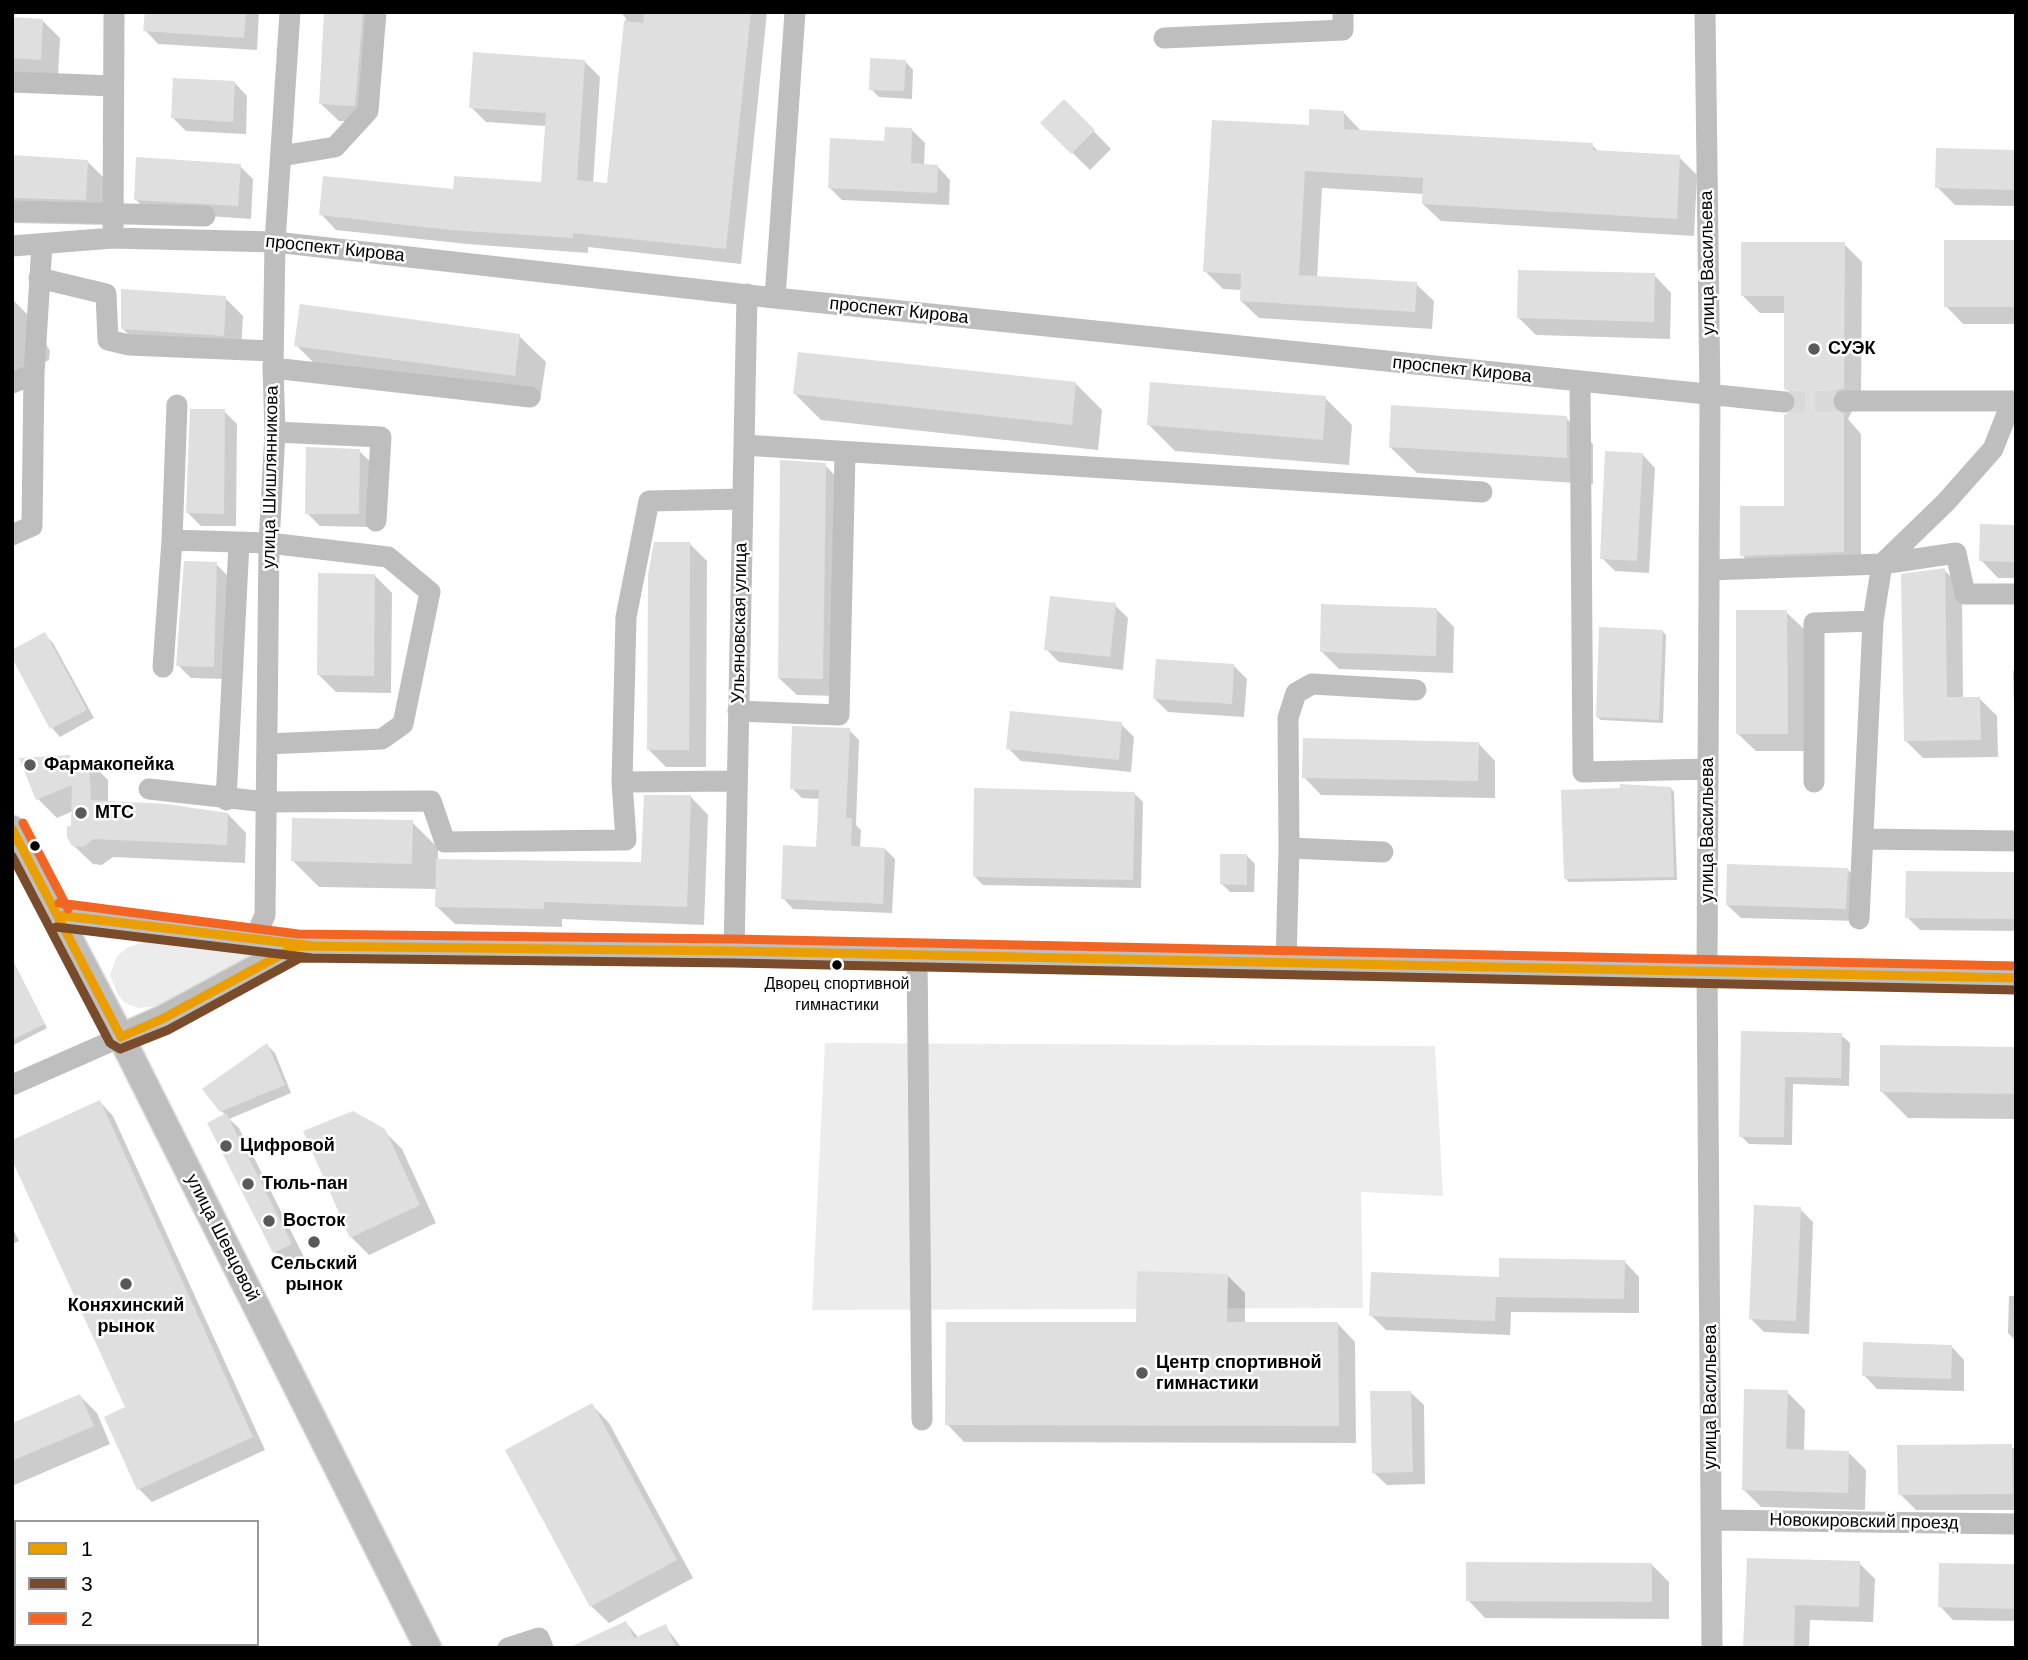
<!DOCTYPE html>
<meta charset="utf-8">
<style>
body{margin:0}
#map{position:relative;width:2028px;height:1660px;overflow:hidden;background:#fff;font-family:Arial,sans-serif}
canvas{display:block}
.frame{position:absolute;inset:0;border:14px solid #000;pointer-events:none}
.legend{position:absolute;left:14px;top:1520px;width:245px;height:126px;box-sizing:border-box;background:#fff;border:2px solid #999;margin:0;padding:9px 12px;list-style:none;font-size:21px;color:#000}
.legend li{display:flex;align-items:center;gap:14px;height:35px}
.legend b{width:35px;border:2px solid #999}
</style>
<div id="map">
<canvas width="2028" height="1660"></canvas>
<div class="frame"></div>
<ul class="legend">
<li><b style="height:9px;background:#eb9e00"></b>1</li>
<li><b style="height:9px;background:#7a4b2a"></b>3</li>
<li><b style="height:9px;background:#f26522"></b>2</li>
</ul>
</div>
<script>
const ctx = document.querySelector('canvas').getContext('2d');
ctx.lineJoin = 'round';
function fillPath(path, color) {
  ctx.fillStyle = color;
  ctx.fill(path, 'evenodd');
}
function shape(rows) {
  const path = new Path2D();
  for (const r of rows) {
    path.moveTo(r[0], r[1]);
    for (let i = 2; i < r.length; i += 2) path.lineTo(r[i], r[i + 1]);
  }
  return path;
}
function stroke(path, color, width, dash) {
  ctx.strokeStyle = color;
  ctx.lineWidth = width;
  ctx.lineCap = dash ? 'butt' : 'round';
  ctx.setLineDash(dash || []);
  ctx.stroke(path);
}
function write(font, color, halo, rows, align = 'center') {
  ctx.font = font + ' Arial,sans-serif';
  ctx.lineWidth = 5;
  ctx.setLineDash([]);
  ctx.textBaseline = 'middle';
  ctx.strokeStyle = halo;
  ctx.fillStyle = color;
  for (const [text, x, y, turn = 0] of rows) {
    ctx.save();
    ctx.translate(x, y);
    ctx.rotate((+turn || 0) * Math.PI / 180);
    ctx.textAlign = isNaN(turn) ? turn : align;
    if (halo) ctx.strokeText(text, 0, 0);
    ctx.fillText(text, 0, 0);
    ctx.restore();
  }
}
fillPath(shape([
 [144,942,239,946,250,949,253,955,159,1006,138,1008,125,1003,118,995,110,975,117,956,127,948],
 [825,1043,1435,1046,1443,1196,1361,1192,1363,1308,812,1310]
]), '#ececec');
fillPath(shape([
 [146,12,259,12,257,50,158,44,145,30],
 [326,12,377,12,380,29,372,122,339,121,321,104],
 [620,12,767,12,741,264,588,247,588,253,467,244,336,230,321,214,455,191,543,184,546,126,486,122,471,107,585,62,600,77,593,184,608,185,626,18],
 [12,18,42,20,60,38,58,77,12,74],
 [905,61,913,70,912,99,879,97,871,89],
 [234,82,247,96,246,134,186,131,173,118],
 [1064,101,1111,149,1090,170,1042,123],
 [1344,113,1362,132,1592,145,1599,152,1679,157,1697,175,1694,236,1441,221,1423,204,1424,194,1322,188,1317,278,1416,284,1434,301,1432,329,1259,318,1241,301,1242,290,1223,289,1205,271,1310,127],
 [912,130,925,143,924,166,937,166,950,180,949,205,842,200,829,187,886,143],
 [2016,151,2016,206,1955,205,1937,187],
 [12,157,88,162,114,188,112,225,12,223],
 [240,166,253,179,251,219,149,212,135,199],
 [2016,242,2016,324,1963,324,1946,306],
 [1844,244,1862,262,1861,405,1854,407,1848,419,1861,434,1861,569,1759,573,1742,555,1786,508,1798,400,1786,388,1786,313,1760,313,1742,295],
 [1654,275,1671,293,1670,339,1536,335,1518,317],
 [225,298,243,316,241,352,140,346,122,328],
 [12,299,33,320,50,351,49,360,12,379],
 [519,336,546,362,540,401,322,371,296,345],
 [1076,384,1102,410,1098,450,821,420,795,394],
 [1325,398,1352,425,1349,465,1175,451,1149,425],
 [224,411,237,424,236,526,201,526,188,513],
 [1566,418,1593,444,1593,484,1417,473,1390,447],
 [359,451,373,464,372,527,320,526,307,513],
 [1642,454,1655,468,1649,573,1615,571,1602,558],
 [825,465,842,483,840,696,797,695,779,678],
 [2016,527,2016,578,1998,578,1981,560],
 [690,544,707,561,706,767,666,767,648,749],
 [216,564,229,577,227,679,191,678,178,665],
 [1944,570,1962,587,1963,699,1980,699,1997,716,1998,757,1923,758,1906,741],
 [374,575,392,593,391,693,336,692,319,675],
 [1115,605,1128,618,1123,670,1059,662,1046,649],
 [1437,610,1454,627,1453,673,1339,669,1321,651],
 [1786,612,1804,629,1804,751,1756,751,1738,734],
 [1662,631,1666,635,1663,723,1601,720,1597,717],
 [45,635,53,643,94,718,60,737,52,728,12,655],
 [1234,666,1247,679,1244,717,1168,712,1155,699],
 [2013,671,2016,671,2016,708,2014,706],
 [1121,724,1134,737,1131,772,1021,761,1008,748],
 [849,730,859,740,856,825,861,830,860,848,885,849,895,859,892,913,793,909,783,898,818,849,820,799,802,798,792,788],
 [1478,743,1495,761,1495,798,1321,795,1304,777],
 [69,757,74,761,89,761,108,780,108,803,228,814,246,833,245,863,113,857,102,865,93,864,73,845,73,811,57,818,38,799],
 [1671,788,1674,792,1677,880,1569,882,1566,879],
 [1134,793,1143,802,1141,888,983,885,974,876],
 [690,796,708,815,704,925,562,919,562,927,455,924,436,906,437,889,319,887,293,861,412,822,438,848,438,861,643,864],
 [1247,856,1255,864,1254,892,1230,892,1221,883],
 [1848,870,1861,883,1859,921,1741,918,1727,905],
 [2016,874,2016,931,1920,930,1907,917],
 [12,959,47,1028,12,1046],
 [1743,1033,1841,1035,1850,1043,1849,1086,1793,1084,1792,1145,1749,1144,1741,1136],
 [267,1045,275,1053,291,1093,229,1119,239,1128,304,1257,288,1265,275,1252,226,1115,221,1111],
 [2016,1049,2016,1119,1908,1118,1881,1091],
 [100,1102,113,1116,265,1450,152,1502,139,1489,127,1408],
 [384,1131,402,1149,436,1223,369,1255,351,1237,305,1132],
 [1800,1209,1813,1222,1809,1334,1764,1332,1751,1319],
 [12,1227,19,1241,12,1244],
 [1624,1261,1639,1277,1639,1313,1511,1312,1510,1335,1386,1330,1371,1315,1500,1279],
 [1228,1276,1245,1293,1245,1324,1338,1324,1355,1342,1356,1443,964,1442,947,1424],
 [2009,1296,2016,1296,2016,1341,2008,1333],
 [1951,1346,1964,1360,1964,1391,1877,1389,1864,1375],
 [1410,1392,1424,1405,1425,1484,1387,1485,1373,1472],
 [1787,1392,1805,1410,1804,1451,1848,1452,1866,1470,1865,1510,1761,1507,1743,1489],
 [80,1396,97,1413,110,1444,12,1486,12,1425],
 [592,1405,609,1423,693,1578,609,1623,591,1606],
 [1899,1446,2016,1448,2016,1510,1916,1510,1900,1494],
 [1749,1560,1859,1563,1875,1579,1873,1622,1810,1620,1809,1648,1745,1648],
 [1652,1565,1669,1582,1669,1619,1485,1618,1468,1600],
 [2016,1566,2016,1621,1953,1620,1940,1606],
 [626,1623,639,1638,665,1626,682,1648,574,1648]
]), '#0003');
fillPath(shape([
 [145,12,246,12,244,38,143,31],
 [324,12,363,12,355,106,319,104],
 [644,12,751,12,726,249,573,233,573,238,450,230,319,215,323,176,453,189,454,176,541,182,546,113,469,108,473,52,585,60,577,180,607,183,624,21,643,23],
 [12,17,43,19,41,60,12,58],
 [870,58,906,60,904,91,869,90],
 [173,78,235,81,233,122,171,118],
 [1064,99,1095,130,1071,154,1040,123],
 [1309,109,1344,111,1344,129,1593,143,1593,150,1680,155,1677,219,1422,204,1423,178,1305,171,1299,275,1417,282,1415,312,1240,301,1241,274,1203,272,1212,120,1309,125],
 [885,127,912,128,911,163,938,165,937,193,828,188,830,138,884,141],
 [1936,148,2016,150,2016,190,1935,188],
 [12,155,88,160,86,200,12,198],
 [136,157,241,164,238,206,134,200],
 [1944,240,2016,240,2016,307,1944,307],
 [1741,242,1845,242,1844,388,1837,390,1831,400,1833,408,1844,414,1844,552,1740,556,1740,506,1784,506,1784,415,1794,410,1797,403,1792,392,1784,389,1784,296,1741,296],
 [1518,270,1655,273,1654,322,1517,318],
 [121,289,226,296,224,336,121,329],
 [300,304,520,334,515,376,294,346],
 [798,352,1076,382,1072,425,793,394],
 [1150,382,1326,396,1323,440,1147,425],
 [1391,405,1567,416,1567,458,1389,447],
 [190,409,225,409,224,514,186,513],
 [306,447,360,449,359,514,305,514],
 [1605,451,1643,453,1637,561,1600,559],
 [780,460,826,463,823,679,778,678],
 [1980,524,2016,525,2016,562,1979,561],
 [654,542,690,542,689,750,647,750,648,575],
 [184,561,217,562,214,667,176,666],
 [1945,568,1947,697,1980,697,1981,740,1904,741,1901,574],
 [318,573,375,574,374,676,317,675],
 [1050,596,1116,603,1110,657,1044,650],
 [1321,604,1437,608,1436,656,1320,652],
 [1736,610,1787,610,1788,734,1736,734],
 [1599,627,1663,630,1659,720,1596,717],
 [45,632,87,710,50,729,12,658,12,650],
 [1156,659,1234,664,1232,704,1153,699],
 [1010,711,1122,722,1119,760,1006,749],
 [792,726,850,728,846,818,852,818,851,846,885,848,883,904,781,899,783,845,816,847,819,790,790,789],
 [1303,738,1479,742,1478,781,1302,778],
 [70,755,70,760,89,759,91,800,166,804,228,813,227,845,94,839,83,847,72,846,67,837,67,826,71,826,72,785,36,800,19,758],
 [1620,784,1671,787,1674,877,1564,879,1561,790,1620,788],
 [974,788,1135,792,1133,880,973,877],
 [644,795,691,795,687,907,544,902,544,909,435,907,436,859,641,862],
 [292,818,413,820,412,864,291,861],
 [1220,854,1247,854,1247,885,1220,884],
 [1727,864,1848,868,1846,909,1726,905],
 [1906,871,2016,872,2016,919,1905,918],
 [12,960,45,1024,12,1040],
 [1741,1031,1842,1033,1841,1078,1785,1077,1784,1137,1739,1137],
 [267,1043,285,1085,220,1112,202,1089],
 [1880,1045,2016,1047,2016,1094,1880,1092],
 [100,1100,253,1437,137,1490,104,1417,125,1407,12,1160,12,1140],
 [353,1111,385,1129,420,1205,350,1238,303,1131],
 [226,1113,292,1244,273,1253,207,1123],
 [1754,1205,1801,1207,1796,1321,1749,1319],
 [1499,1258,1625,1260,1624,1299,1496,1297,1495,1321,1369,1316,1371,1272,1499,1277],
 [1137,1271,1228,1274,1227,1322,1338,1322,1339,1426,945,1425,946,1322,1136,1322],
 [1863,1342,1952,1345,1951,1379,1862,1376],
 [1744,1389,1788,1390,1786,1449,1849,1451,1848,1493,1742,1490],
 [1370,1391,1411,1391,1413,1472,1372,1473],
 [80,1394,94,1426,12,1461,12,1423],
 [592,1403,677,1560,590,1607,505,1450],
 [2012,1444,2013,1494,1898,1495,1897,1445],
 [1747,1558,1860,1561,1859,1607,1795,1605,1794,1648,1743,1648],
 [1466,1562,1652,1563,1652,1602,1466,1601],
 [1939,1563,2016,1564,2016,1609,1938,1607],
 [626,1621,634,1638,666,1624,676,1648,568,1648]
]), '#dfdfdf');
stroke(shape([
 [1784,402,1844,401]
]), '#d9d9d9', 21, [21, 10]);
const major = shape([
 [12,829,121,1037,428,1648],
 [57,915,297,946,734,951,2016,978],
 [121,1037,162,1019,297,946]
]);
stroke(major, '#dbdbdb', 29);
stroke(shape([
 [1705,12,1710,397,1707,971,1712,1648],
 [1164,38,1343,30,1343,12],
 [12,82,113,86],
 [281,156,335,147,368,111,376,12],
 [12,211,205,216],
 [113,238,114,12],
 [12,246,113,238,275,242,775,298,1784,402],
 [39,278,106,294,108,340,129,345,273,351],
 [775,298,795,12],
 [273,368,530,397],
 [1580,382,1583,772,1708,769],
 [12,383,34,374],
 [1844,401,2016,401],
 [177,405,172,540,269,543,388,557,430,592,403,724,382,739,267,744],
 [275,432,381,437,376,521],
 [744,445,1482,492],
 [12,535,32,526,34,374,42,244],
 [1709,570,1882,564,1946,502,1993,449,2012,401],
 [163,667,172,540],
 [738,711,839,715,845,453],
 [622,782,737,781],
 [1814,782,1814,623,1873,621,1882,564,1956,553,1965,594,2016,594],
 [149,789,266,802,431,801,445,842,626,840,622,782,626,617,649,501,743,499],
 [226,800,239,543],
 [1863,839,2016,841],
 [1289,848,1288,718,1296,693,1312,684,1416,690],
 [1859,919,1873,621],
 [254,940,265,915,269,543,275,432,273,368,275,242,290,12],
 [734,951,747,294],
 [917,956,922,1420],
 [1286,964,1289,848,1383,852],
 [12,1085,121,1037],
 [1712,1520,2016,1524],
 [508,1648,539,1638,543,1648]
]), '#bebebe', 21);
stroke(major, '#bebebe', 26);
stroke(shape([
 [12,829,121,1037,162,1019,297,946,734,951,2016,978],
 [57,915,313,946]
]), '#eb9e00', 9);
stroke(shape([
 [12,856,110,1043,120,1049,168,1030,300,958,734,963,2016,990],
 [56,927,312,958]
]), '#7a4b2a', 9);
stroke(shape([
 [23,823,68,909],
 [59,903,298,934,734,939,2016,966]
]), '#f26522', 9);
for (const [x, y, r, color] of [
 [1814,349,7,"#595959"],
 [30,765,7,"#595959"],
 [81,813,7,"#595959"],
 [35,846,6,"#000"],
 [837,965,6,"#000"],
 [226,1146,7,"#595959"],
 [248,1184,7,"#595959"],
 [269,1221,7,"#595959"],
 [314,1242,7,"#595959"],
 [126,1284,7,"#595959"],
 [1142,1373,7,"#595959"]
]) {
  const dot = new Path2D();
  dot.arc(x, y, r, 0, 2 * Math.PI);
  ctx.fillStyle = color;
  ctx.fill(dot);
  stroke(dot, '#fff', 2.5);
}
write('16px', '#000', '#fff', [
 ["Дворец спортивной",837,985],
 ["гимнастики",837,1006]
]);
write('18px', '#000', '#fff', [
 ["проспект Кирова",335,249,6],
 ["улица Васильева",1708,263,-91],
 ["проспект Кирова",899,311,6],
 ["проспект Кирова",1462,370,6],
 ["улица Шишлянникова",271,477,-89],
 ["Ульяновская улица",740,623,-89],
 ["улица Васильева",1708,830,-90],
 ["улица Шевцовой",222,1238,63],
 ["улица Васильева",1711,1397,-90],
 ["Новокировский проезд",1864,1522,1]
]);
write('bold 18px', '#000', '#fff', [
 ["СУЭК",1828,349],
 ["Фармакопейка",44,765],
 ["МТС",95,813],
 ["Цифровой",240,1146],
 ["Тюль-пан",262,1184],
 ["Восток",283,1221],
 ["Сельский",314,1264,"center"],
 ["рынок",314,1285,"center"],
 ["Коняхинский",126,1306,"center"],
 ["рынок",126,1327,"center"],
 ["Центр спортивной",1156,1363],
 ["гимнастики",1156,1384]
], 'left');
</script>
